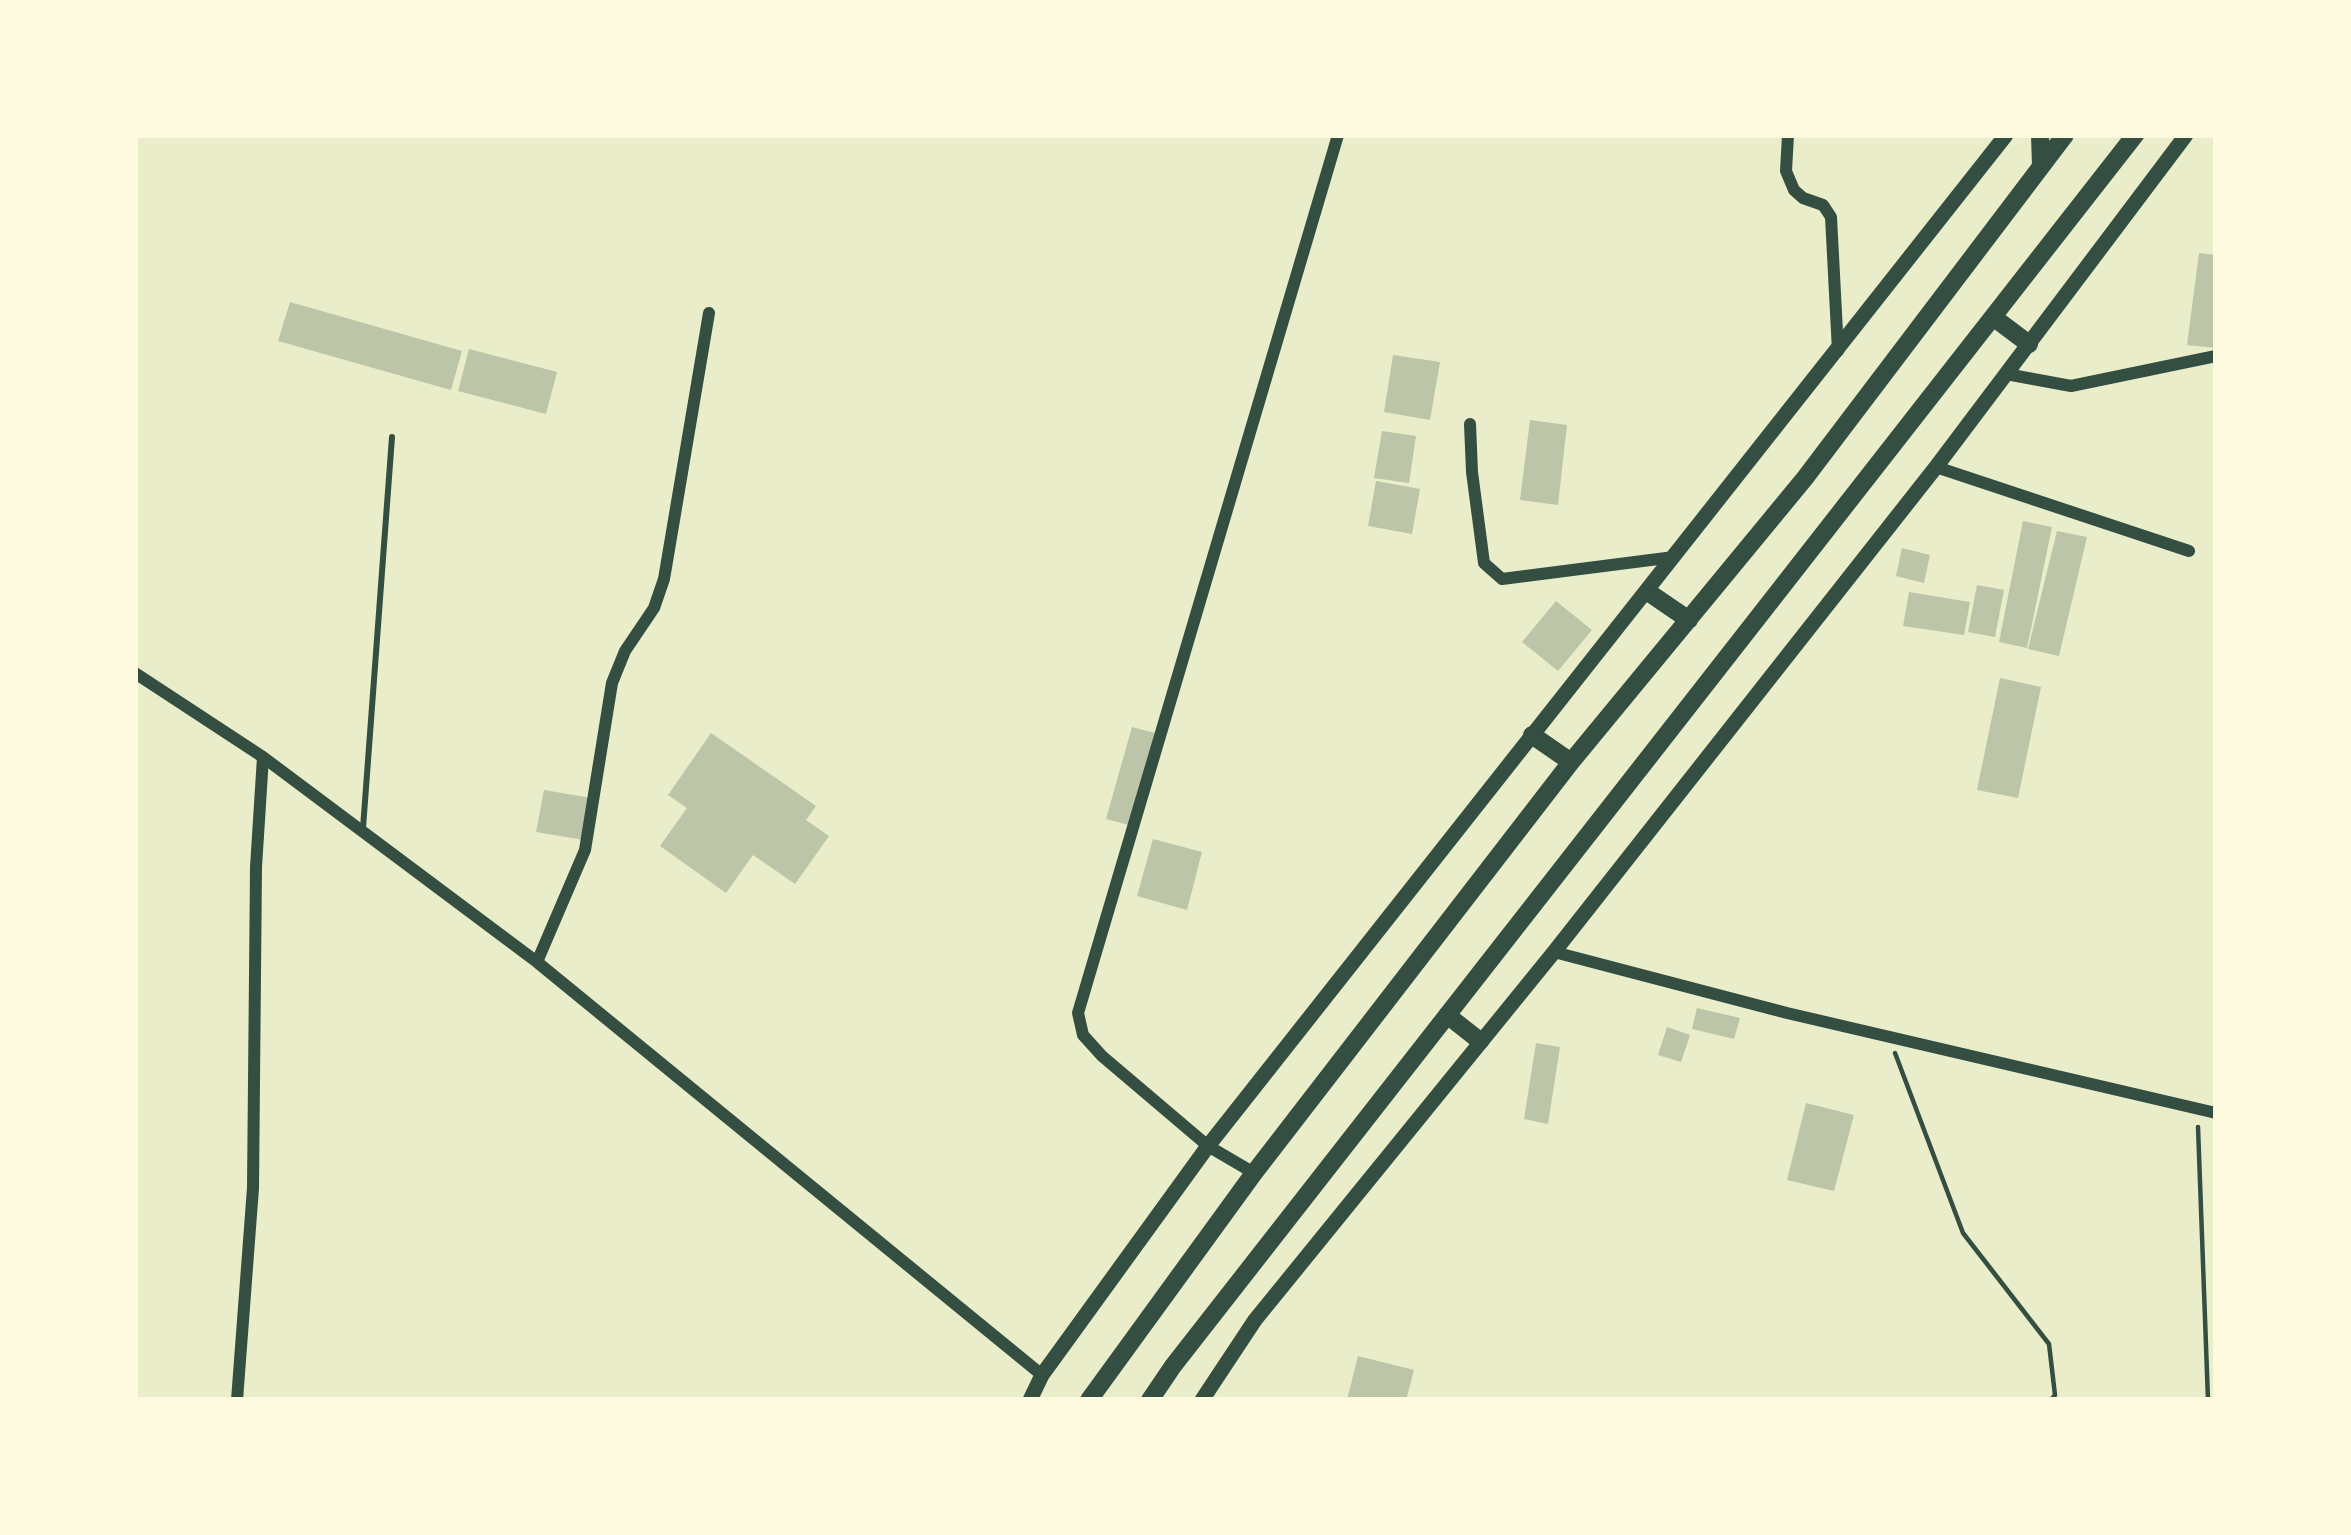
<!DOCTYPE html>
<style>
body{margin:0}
#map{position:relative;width:2351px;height:1535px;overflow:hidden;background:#e9edc9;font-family:Georgia,serif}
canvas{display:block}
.frame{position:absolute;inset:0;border:138px solid #fefae0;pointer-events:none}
</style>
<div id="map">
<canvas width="2351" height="1535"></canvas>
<div class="frame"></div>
</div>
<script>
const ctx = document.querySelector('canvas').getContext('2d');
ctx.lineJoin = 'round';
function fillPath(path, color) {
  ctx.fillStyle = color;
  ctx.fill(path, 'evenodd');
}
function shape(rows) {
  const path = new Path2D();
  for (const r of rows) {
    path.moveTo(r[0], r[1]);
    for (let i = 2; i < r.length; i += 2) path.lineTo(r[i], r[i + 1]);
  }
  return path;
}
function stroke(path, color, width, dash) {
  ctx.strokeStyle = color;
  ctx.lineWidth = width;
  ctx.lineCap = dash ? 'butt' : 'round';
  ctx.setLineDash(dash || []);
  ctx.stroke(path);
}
fillPath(shape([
 [2199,253,2216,255,2216,348,2187,345],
 [290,302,462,351,451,390,278,341],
 [469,349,557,372,546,414,458,391],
 [1393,355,1440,362,1430,420,1384,412],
 [1530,420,1567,425,1558,505,1520,500],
 [1382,431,1416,436,1409,483,1374,478],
 [1376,481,1420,489,1412,534,1368,526],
 [2023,521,2052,527,2027,648,1999,642],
 [2057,531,2087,537,2059,656,2028,649],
 [1902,548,1930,555,1924,583,1896,576],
 [1977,585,2004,590,1995,637,1968,632],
 [1909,592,1970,602,1964,635,1903,626],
 [1556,601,1592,630,1558,671,1522,642],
 [2000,678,2041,687,2018,798,1977,790],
 [1132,727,1155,733,1129,825,1106,819],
 [711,733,816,806,806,820,829,836,795,884,753,855,726,893,660,846,687,808,668,795],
 [544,790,591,798,584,840,536,832],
 [1153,839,1202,852,1187,910,1137,896],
 [1697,1008,1740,1018,1734,1039,1692,1029],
 [1667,1027,1690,1035,1681,1062,1658,1055],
 [1536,1043,1560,1047,1548,1124,1524,1119],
 [1806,1103,1854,1115,1834,1191,1787,1180],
 [1358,1356,1414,1370,1406,1400,1347,1400]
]), '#bcc5a7');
stroke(shape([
 [1895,1053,1963,1233,2049,1344,2055,1395,2051,1400],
 [2198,1127,2208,1400]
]), '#344e41', 4.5);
stroke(shape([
 [363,828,392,437]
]), '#344e41', 6);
stroke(shape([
 [1788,135,1786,171,1794,190,1803,198,1823,205,1831,217,1838,351],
 [2006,374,2071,386,2216,356],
 [1470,424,1472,472,1484,563,1502,579,1674,557],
 [1936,467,2189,551],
 [135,673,263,757,537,962,1042,1375],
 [1554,952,1787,1013,2216,1113],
 [537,962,585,850,612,683,625,651,654,608,664,579,709,313],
 [1254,1173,1208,1146,1102,1056,1083,1035,1078,1013,1338,135],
 [237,1400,253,1188,256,867,263,757]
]), '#344e41', 12);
stroke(shape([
 [1030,1400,1042,1375,1208,1146,2006,135],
 [1202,1400,1255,1320,1554,952,1936,467,2186,135]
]), '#344e41', 15);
stroke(shape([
 [2040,135,2041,166],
 [1993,317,2029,344],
 [1648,592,1689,620],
 [1532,735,1571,762],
 [1447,1015,1480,1041],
 [1089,1400,1254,1173,1571,762,1805,478,2065,135],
 [1150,1400,1173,1366,2135,135]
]), '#344e41', 18);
</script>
